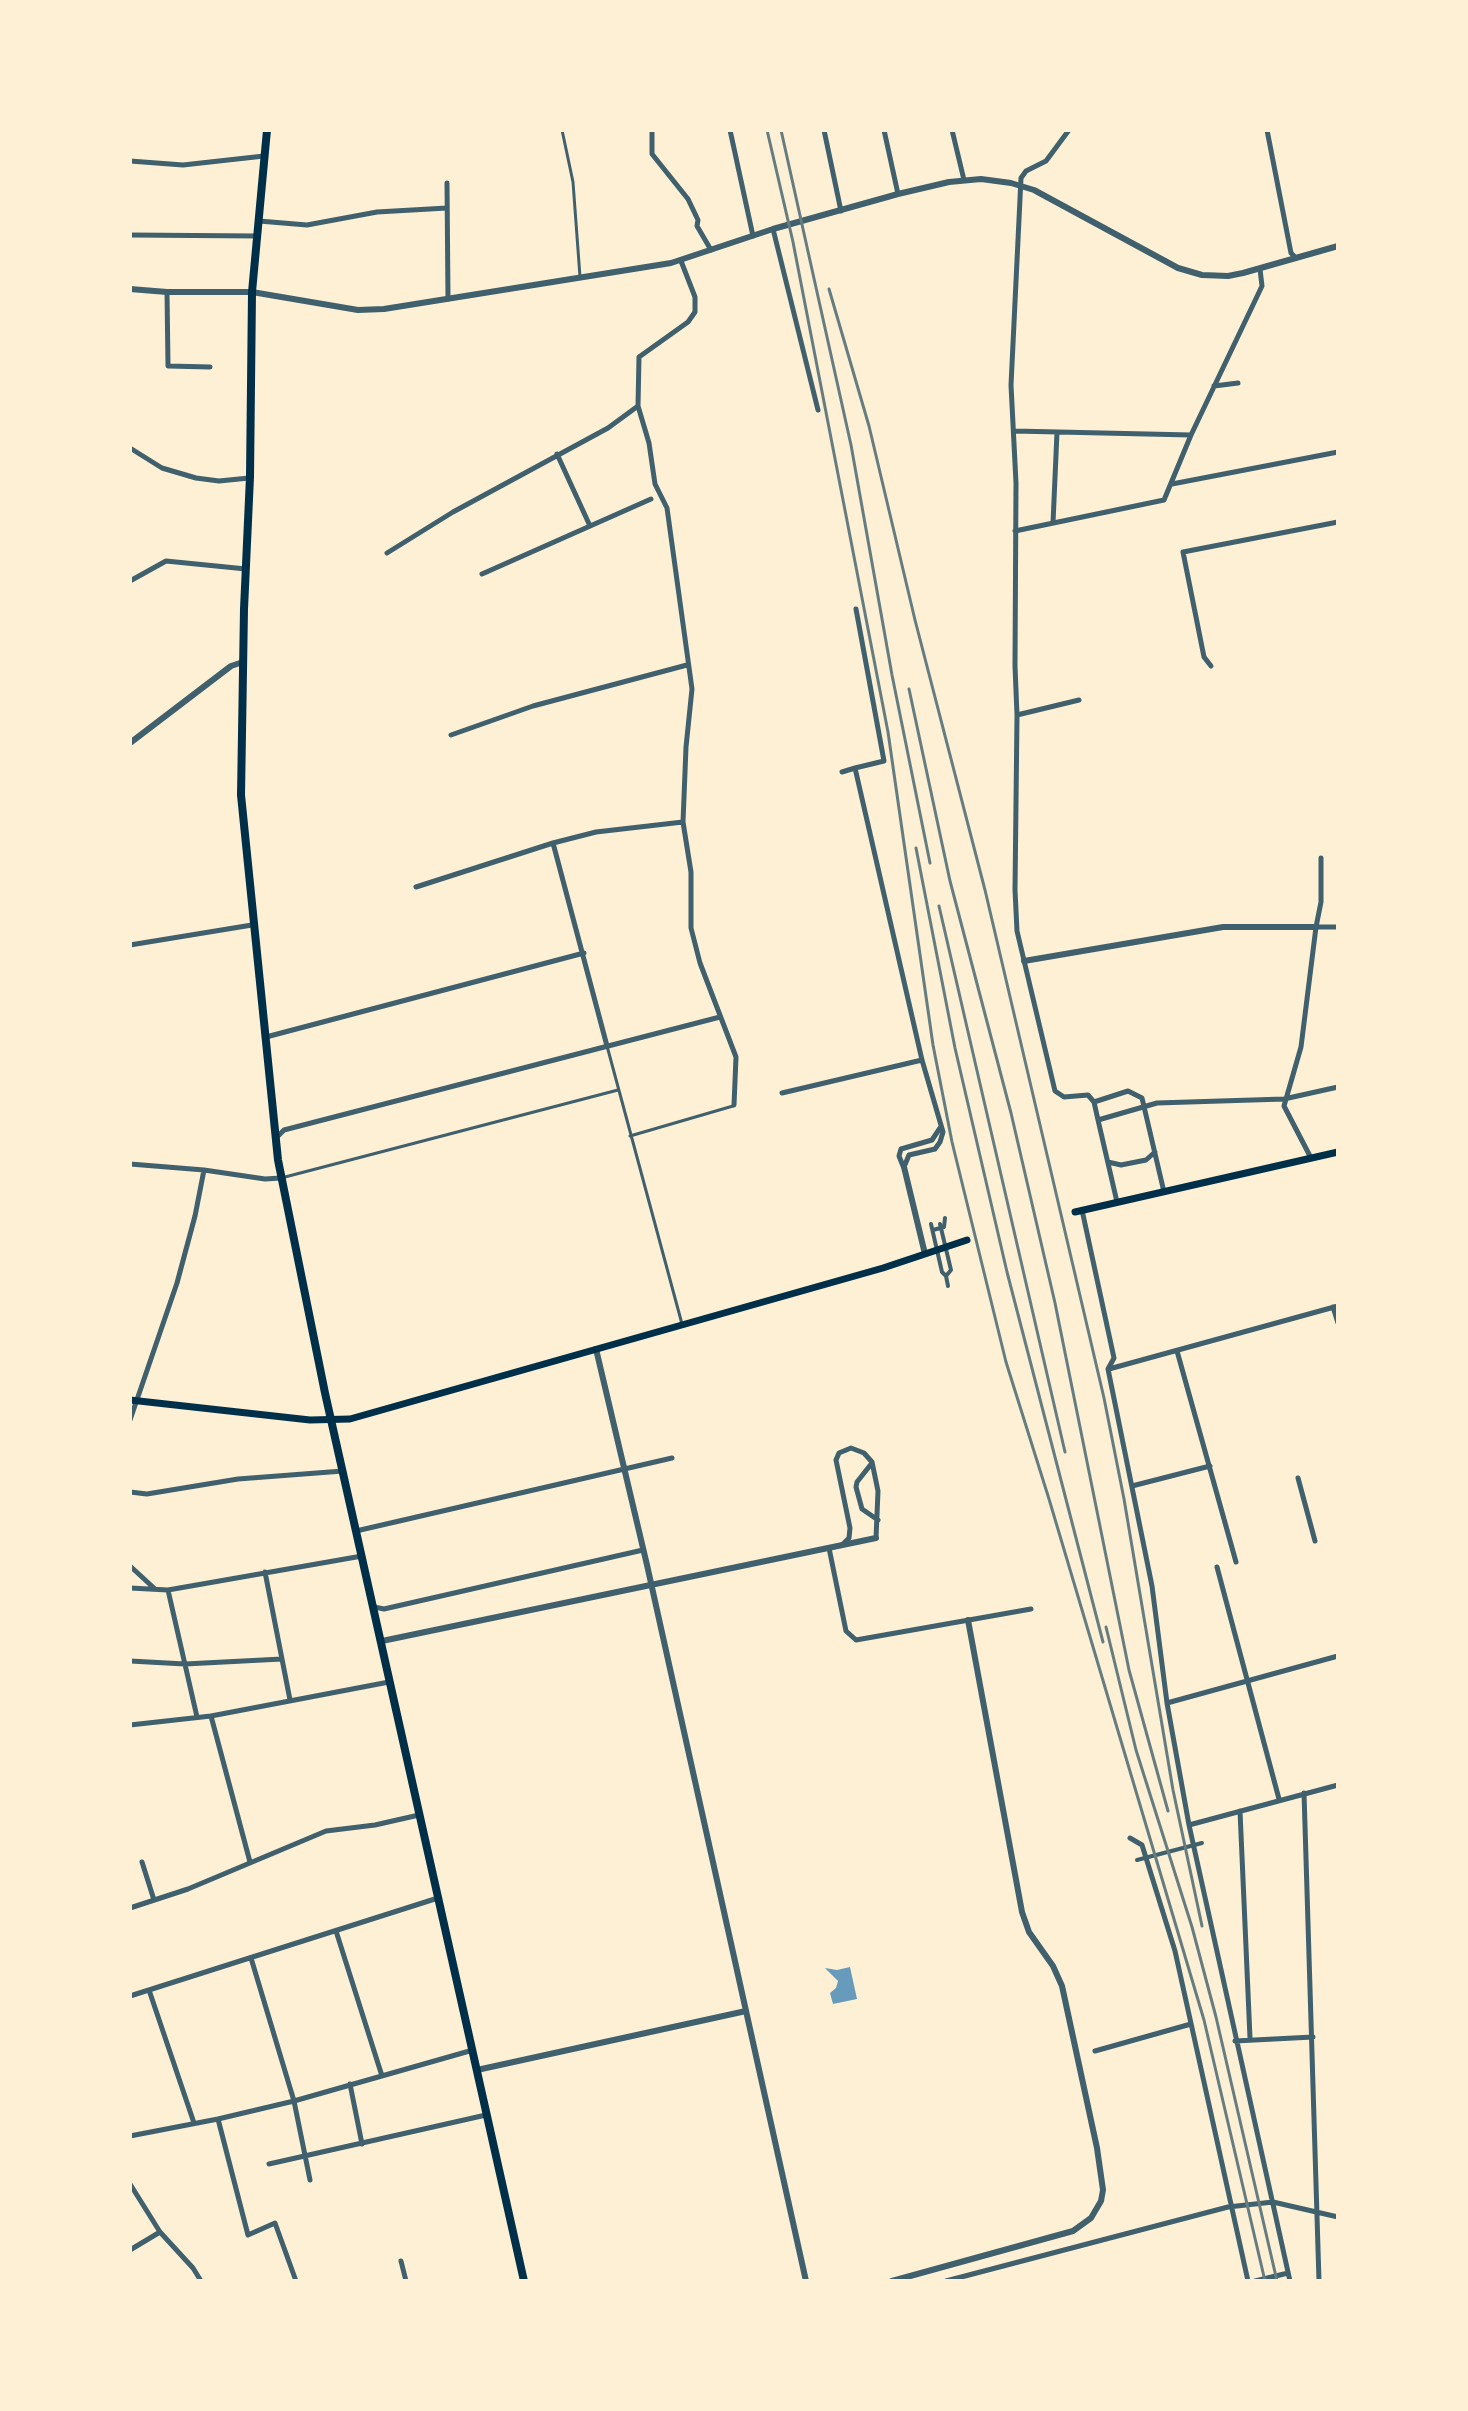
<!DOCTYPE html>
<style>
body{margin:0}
#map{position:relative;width:1468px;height:2411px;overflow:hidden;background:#fdf0d5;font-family:Lato,sans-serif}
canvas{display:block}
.frame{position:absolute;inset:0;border:132px solid #fdf0d5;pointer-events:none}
</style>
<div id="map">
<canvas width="1468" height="2411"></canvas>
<div class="frame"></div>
</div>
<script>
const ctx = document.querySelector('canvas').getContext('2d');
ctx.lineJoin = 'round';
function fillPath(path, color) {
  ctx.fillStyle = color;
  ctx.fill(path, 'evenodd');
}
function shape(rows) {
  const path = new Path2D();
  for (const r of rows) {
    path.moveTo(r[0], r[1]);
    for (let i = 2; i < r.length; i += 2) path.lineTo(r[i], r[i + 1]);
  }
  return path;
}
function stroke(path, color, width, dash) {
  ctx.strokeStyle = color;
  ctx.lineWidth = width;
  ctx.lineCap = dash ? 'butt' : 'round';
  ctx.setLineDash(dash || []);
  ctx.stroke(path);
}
fillPath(shape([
 [850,1967,857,1999,833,2004,830,1993,836,1988,838,1981,825,1968,837,1970]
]), '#669bbc');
stroke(shape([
 [562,130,573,182,580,277],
 [607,1046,682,1324],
 [630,1136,733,1106],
 [285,1177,618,1090]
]), '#3f606c', 3);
stroke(shape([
 [931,1224,942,1272,946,1276,948,1286],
 [940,1224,951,1270,946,1276],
 [933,1230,944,1227,945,1218],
 [1137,1860,1202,1843]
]), '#3f606c', 4);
stroke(shape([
 [652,130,652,154,688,199,698,220,697,226,711,250],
 [730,130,753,236],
 [824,130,841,211],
 [884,130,898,194],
 [952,130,964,180],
 [1069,130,1046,161,1026,171,1021,178,1011,385,1016,483,1015,666,1017,715,1015,890,1017,931,1055,1091,1064,1097,1088,1095,1094,1102,1098,1120],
 [1267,130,1291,253,1296,258],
 [130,161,183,165,264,156],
 [447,183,448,299],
 [259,221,307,225,377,212,447,208],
 [773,229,818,410],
 [130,235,257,236],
 [681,261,695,297,695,312,688,322,639,357,638,406,649,443,655,484,667,508,692,689,686,747,683,822,691,872,691,928,700,963,736,1057,734,1105],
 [167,292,168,366,210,367],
 [1214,386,1238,383],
 [1014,431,1191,435],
 [130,448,162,468,196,478,219,481,249,478],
 [557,454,590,526],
 [1172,484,1338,452],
 [1053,523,1057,432],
 [1015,531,1164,500,1191,435,1262,286,1260,269],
 [387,553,453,512,608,428,638,406],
 [482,574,651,499],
 [130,581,166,561,246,569],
 [856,609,884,761,855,768,922,1060,943,1132,940,1142,935,1149,909,1155,904,1167],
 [1211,666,1204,657,1183,552,1338,522],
 [1017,715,1079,700],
 [451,735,533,706,687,665],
 [842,772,855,768],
 [553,843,607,1046],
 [416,887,553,843,596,832,683,822],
 [1316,927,1338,927],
 [130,945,252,925],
 [266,1037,584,953],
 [782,1093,922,1060],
 [1094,1102,1128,1091,1142,1098,1164,1192],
 [276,1138,284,1130,720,1017],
 [1311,1158,1284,1106,1301,1047,1316,927,1321,902,1321,858],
 [1108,1162,1121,1165,1146,1160,1155,1152],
 [130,1164,204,1170,265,1179,281,1178],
 [903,1166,899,1156,901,1149,932,1140,940,1128],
 [1117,1202,1098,1120,1157,1103,1284,1099,1338,1087],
 [1082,1210,1114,1358,1108,1369,1152,1586,1167,1703,1189,1825,1290,2281],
 [1333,1307,1338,1323],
 [1177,1351,1236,1562],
 [1109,1369,1338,1306],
 [130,1420,177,1283,195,1216,204,1170],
 [872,1463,857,1482,856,1487,862,1509,878,1520],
 [1298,1478,1315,1541],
 [1132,1486,1210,1466],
 [130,1492,147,1494,238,1479,343,1471],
 [356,1531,672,1458],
 [842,1545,849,1538,850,1528,836,1460,839,1453,851,1448,864,1453,872,1462,878,1491,876,1538],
 [829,1548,846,1631,856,1640,1031,1609],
 [130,1566,155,1589],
 [1217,1567,1279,1799],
 [265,1572,290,1700],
 [130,1588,168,1590,362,1556],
 [168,1590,197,1717],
 [374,1607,384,1609,643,1550],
 [130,1661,185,1664,282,1659],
 [1167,1703,1338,1656],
 [211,1716,250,1862],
 [130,1725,211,1716,389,1682],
 [1304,1793,1319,2281],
 [1240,1811,1250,2038],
 [1189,1825,1338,1785],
 [1130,1838,1142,1845,1175,1951,1248,2281],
 [142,1862,154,1900],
 [130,1908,188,1889,326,1831,375,1825,419,1815],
 [336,1931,382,2076],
 [251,1958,294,2101,310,2180],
 [149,1990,194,2123],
 [130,1996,438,1898],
 [1235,2041,1313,2037],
 [1095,2051,1191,2024],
 [350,2084,362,2144],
 [218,2119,248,2235,275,2223,296,2281],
 [130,2136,218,2119,294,2101,473,2050],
 [269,2164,486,2115],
 [130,2184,160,2232,193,2268,201,2281],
 [130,2250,160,2232],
 [401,2261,406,2281],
 [946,2281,1228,2207,1273,2202,1338,2217],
 [1255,2281,1288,2273]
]), '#3f606c', 5);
stroke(shape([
 [130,289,167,292,252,292,358,310,384,309,671,263,773,229,898,194,949,182,981,179,1011,183,1034,190,1178,268,1202,275,1228,276,1243,273,1338,246],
 [130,743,231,666,243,662],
 [1024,961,1223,927,1316,927],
 [904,1167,925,1254],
 [596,1349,647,1565,806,2281],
 [382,1641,876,1538],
 [477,2070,746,2011],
 [892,2281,1073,2231,1091,2218,1101,2201,1103,2190,1097,2148,1062,1986,1053,1966,1029,1932,1022,1912,968,1620]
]), '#3f606c', 6);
stroke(shape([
 [1075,1212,1338,1152],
 [130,1400,310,1420,350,1419,883,1268,967,1240]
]), '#003049', 7);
stroke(shape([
 [267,130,252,292,250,477,244,609,241,795,278,1160,325,1393,524,2281]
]), '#003049', 8);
stroke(shape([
 [767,130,793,242,888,732,933,1045,952,1142,1006,1362,1049,1499,1204,2020,1265,2281],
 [781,130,851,445,892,675,930,863],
 [829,289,869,426,915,620,985,890,1104,1398,1124,1499,1173,1790,1202,1926],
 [909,689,950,881,1011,1113,1055,1303,1129,1670,1168,1811],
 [916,848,955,1048,1007,1272,1103,1642],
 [939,906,1065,1452],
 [1106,1627,1136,1750,1192,1927,1216,2017,1277,2281]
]), '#657d81', 3);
</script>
